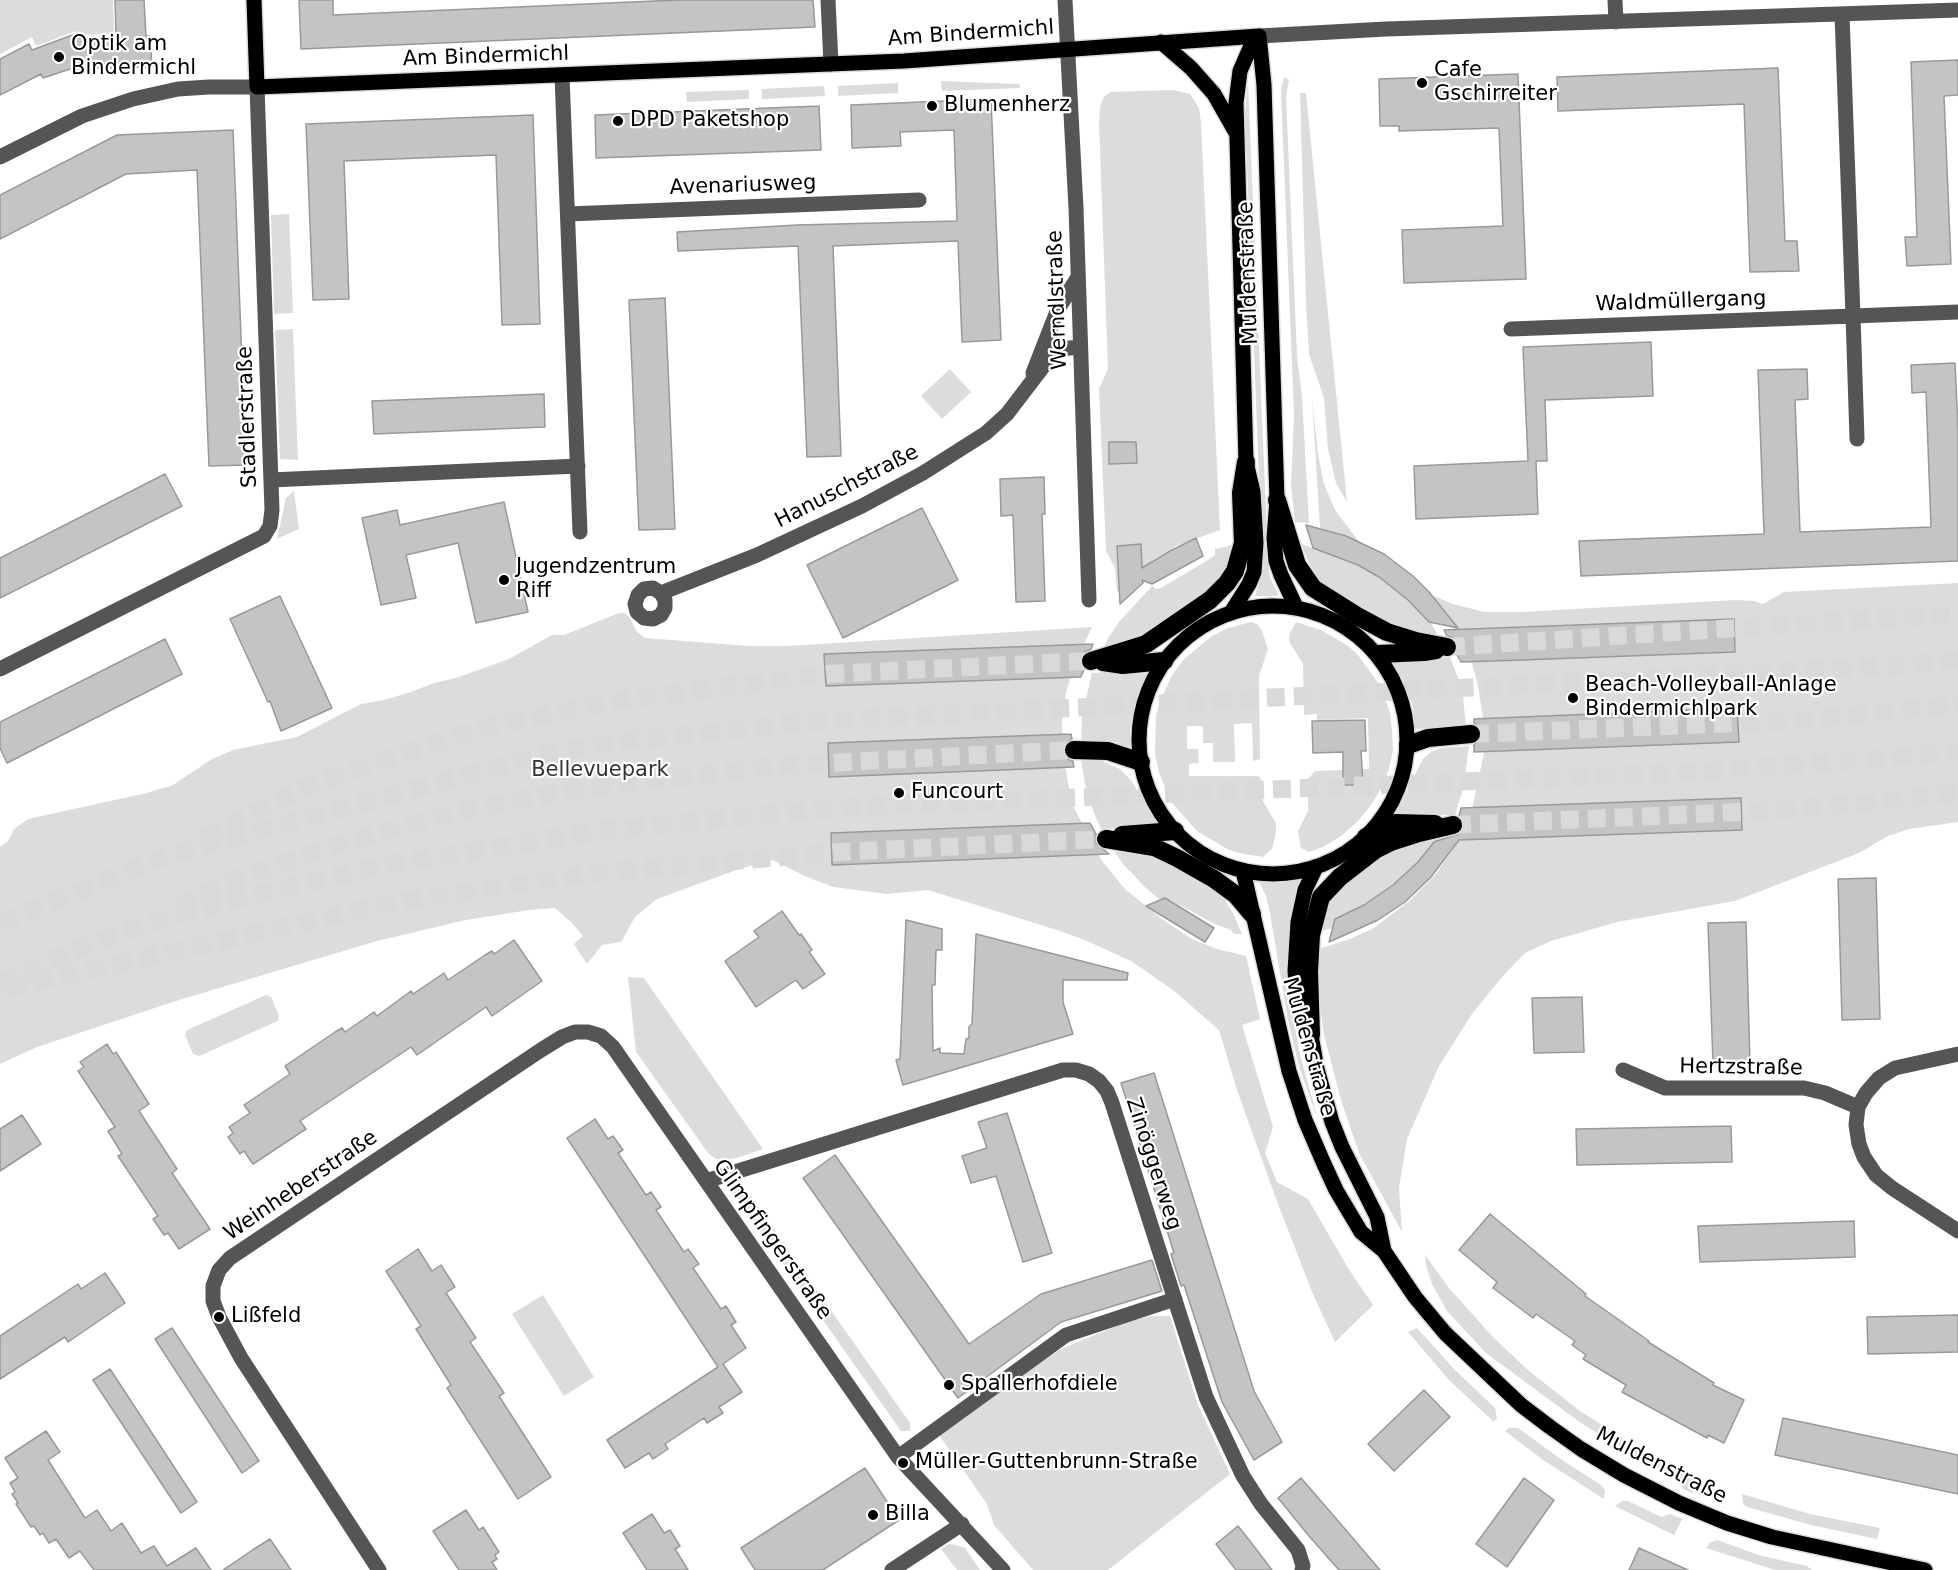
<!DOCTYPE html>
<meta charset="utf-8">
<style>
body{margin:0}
canvas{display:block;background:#fff}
</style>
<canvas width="1958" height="1570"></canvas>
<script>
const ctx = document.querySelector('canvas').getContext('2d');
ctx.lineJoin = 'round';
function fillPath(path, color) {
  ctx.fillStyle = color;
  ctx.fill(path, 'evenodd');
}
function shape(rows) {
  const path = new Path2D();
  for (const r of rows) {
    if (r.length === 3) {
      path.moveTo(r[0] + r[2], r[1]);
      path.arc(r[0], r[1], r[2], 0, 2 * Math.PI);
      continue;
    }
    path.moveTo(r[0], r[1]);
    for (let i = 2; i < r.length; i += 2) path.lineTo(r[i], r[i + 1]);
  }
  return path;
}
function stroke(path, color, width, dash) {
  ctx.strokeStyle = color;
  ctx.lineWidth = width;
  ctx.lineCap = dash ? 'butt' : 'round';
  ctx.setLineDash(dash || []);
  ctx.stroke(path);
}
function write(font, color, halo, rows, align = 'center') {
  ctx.font = font + ' "DejaVu Sans",sans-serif';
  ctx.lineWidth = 4.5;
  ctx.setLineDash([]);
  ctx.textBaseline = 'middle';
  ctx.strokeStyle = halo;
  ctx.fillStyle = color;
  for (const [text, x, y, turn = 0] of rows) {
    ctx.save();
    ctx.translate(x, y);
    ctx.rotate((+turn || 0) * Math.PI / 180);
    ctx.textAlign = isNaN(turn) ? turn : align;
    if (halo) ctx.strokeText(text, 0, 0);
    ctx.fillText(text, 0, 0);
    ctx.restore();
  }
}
fillPath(shape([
 [0,0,113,0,114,34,78,35,76,31,36,46,32,37,0,54],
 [1284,77,1289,80,1286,96,1297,356,1302,397,1309,523,1295,522,1291,485,1294,415,1281,90],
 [941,81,1019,84,1020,88,942,91],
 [1248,82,1268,559,1270,578,1279,596,1255,596,1260,580,1262,560,1245,113],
 [898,83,898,93,838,96,838,86],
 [824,86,825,96,762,99,762,89],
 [749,90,749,99,687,102,686,92],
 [1173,90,1190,94,1199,108,1201,122,1220,530,1176,546,1153,560,1117,592,1115,568,1106,551,1099,389,1108,369,1099,123,1100,107,1104,97,1110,92],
 [1300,93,1306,93,1347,502,1336,483,1328,449,1324,398,1309,354,1306,303],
 [289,214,293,313,274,314,271,215],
 [293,329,298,460,280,459,275,330],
 [950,369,971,392,942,419,921,396],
 [1312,398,1318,454,1324,484,1335,510,1360,543,1320,528],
 [294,491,299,529,277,539,286,498],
 [1238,544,1233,559,1216,585,1148,636,1104,648,1108,638,1119,622,1152,586,1156,589,1161,588,1208,560,1215,555,1215,549],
 [1301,544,1372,567,1423,609,1439,637,1400,629,1337,597,1324,587,1310,565],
 [1958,583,1958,822,1909,829,1888,836,1859,853,1735,901,1617,922,1551,941,1525,953,1501,978,1472,1014,1439,1066,1407,1139,1399,1188,1402,1232,1359,1153,1341,1100,1324,1035,1316,977,1316,950,1350,939,1374,928,1409,901,1435,875,1454,848,1473,805,1484,753,1483,718,1478,686,1470,656,1450,620,1432,595,1453,604,1485,612,1521,612,1736,600,1754,601,1763,604,1784,592],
 [619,613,625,613,630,618,636,631,645,638,748,646,788,646,1092,627,1073,668,1066,693,1062,722,1063,756,1072,804,1102,861,1125,889,1162,919,1192,939,1217,949,1246,956,1260,1019,1242,1025,1273,1127,1265,1153,1277,1182,1308,1199,1348,1268,1373,1305,1335,1342,1312,1292,1275,1196,1237,1090,1219,1030,1173,990,1131,961,1087,941,1057,930,928,890,887,894,833,887,807,877,773,860,742,868,657,899,635,917,621,942,602,945,587,964,574,944,583,936,572,923,555,908,529,910,466,920,377,941,179,1000,37,1047,0,1064,0,847,8,841,14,829,28,819,147,793,173,785,212,759,233,750,297,737,361,704,384,700,411,692,434,683,456,678,509,659,552,635,564,635],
 [1251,622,1257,624,1262,631,1268,649,1259,676,1260,759,1253,761,1252,723,1234,724,1235,762,1213,762,1213,743,1203,743,1203,726,1187,726,1187,749,1198,749,1199,763,1189,764,1189,776,1258,776,1261,779,1263,801,1276,823,1276,833,1272,849,1263,857,1244,854,1229,850,1197,831,1172,803,1159,773,1155,754,1156,717,1159,704,1172,675,1184,659,1212,636,1228,628],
 [1296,622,1321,630,1347,645,1358,655,1379,684,1390,712,1392,731,1393,750,1389,769,1382,787,1371,805,1358,821,1341,836,1323,847,1309,852,1301,848,1298,831,1308,811,1308,779,1315,771,1369,769,1368,718,1317,720,1317,714,1304,715,1303,664,1290,643,1289,639,1290,633],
 [1450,657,1462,688,1466,725,1415,729,1413,707,1407,687,1392,661],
 [1149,670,1139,692,1133,714,1130,732,1130,748,1116,742,1081,743,1082,717,1092,673],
 [1469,746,1463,789,1455,815,1395,815,1423,759,1431,752,1441,748],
 [1081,759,1097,759,1120,769,1131,780,1152,816,1161,827,1101,829,1094,813,1085,784],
 [1443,836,1407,882,1336,927,1318,932,1330,900,1340,886,1386,852,1402,843],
 [1113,849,1144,851,1207,883,1221,894,1233,913,1242,934,1234,934,1231,930,1217,925,1170,900,1165,904,1146,888,1123,864],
 [1305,879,1290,925,1288,966,1290,1001,1300,1055,1319,1123,1299,1067,1288,1020,1270,913,1266,896,1259,881,1280,883],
 [628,977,644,978,763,1149,736,1158,725,1160,716,1159,708,1153,636,1052],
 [266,995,271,997,279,1016,278,1021,199,1056,193,1054,185,1035,187,1030],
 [737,1187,746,1189,910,1423,910,1431,901,1431,732,1191],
 [1425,1255,1449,1288,1491,1335,1529,1371,1580,1411,1628,1442,1699,1479,1692,1493,1683,1489,1681,1481,1615,1444,1578,1421,1486,1353,1447,1311,1432,1284,1426,1265],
 [543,1295,594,1377,564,1396,512,1314],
 [1151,1316,1170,1316,1198,1405,1230,1474,1108,1570,1033,1570,994,1525,987,1504,939,1435,1026,1372,1061,1349,1129,1321],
 [1417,1328,1455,1370,1495,1408,1497,1418,1494,1422,1449,1380,1408,1332],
 [1509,1428,1518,1428,1565,1462,1601,1485,1605,1490,1604,1499,1543,1460,1505,1431],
 [1742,1494,1810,1514,1880,1528,1877,1539,1811,1525,1747,1507,1743,1504],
 [1622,1501,1628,1501,1661,1517,1670,1514,1682,1519,1674,1535,1615,1506],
 [1717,1540,1762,1556,1807,1566,1812,1570,1775,1570,1706,1548,1711,1542],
 [949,1544,956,1545,965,1548,980,1570,957,1570,941,1549]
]), '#dcdcdc');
const building = shape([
 [115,0,144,0,146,36,150,36,152,67,70,69,43,78,41,74,0,95,0,59,29,44,32,50,75,34,76,38,116,37,115,0],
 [299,0,333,0,333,15,678,0,813,0,815,27,301,49,299,0],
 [1958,60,1958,95,1944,96,1951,264,1907,266,1905,237,1917,237,1911,62,1958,60],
 [1778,68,1785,241,1797,241,1799,271,1750,272,1744,104,1558,111,1557,77,1778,68],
 [1518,74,1526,279,1404,283,1402,230,1503,226,1499,128,1399,131,1399,126,1380,126,1379,79,1518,74],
 [991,99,1001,340,962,342,958,241,833,246,841,456,807,457,798,246,678,251,677,232,797,225,957,221,954,130,900,132,901,146,852,148,851,105,991,99],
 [819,106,821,150,596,158,595,115,819,106],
 [533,115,540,324,502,325,496,155,344,161,349,299,313,300,306,124,533,115],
 [233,130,246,465,209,466,197,170,126,174,0,239,0,195,117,135,233,130],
 [665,298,675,529,639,530,629,300,665,298],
 [1651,342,1653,396,1545,400,1547,461,1536,461,1538,514,1416,519,1414,466,1528,461,1523,347,1651,342],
 [1955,363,1958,429,1958,561,1581,576,1579,541,1764,534,1758,370,1807,369,1808,399,1795,400,1800,532,1931,527,1926,392,1912,393,1911,365,1955,363],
 [544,394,545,427,374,434,372,401,544,394],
 [1109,442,1136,442,1137,463,1109,464,1109,442],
 [165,474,182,506,0,598,0,558,165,474],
 [1044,477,1045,514,1042,514,1045,601,1016,602,1013,515,1001,516,1000,479,1044,477],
 [504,502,528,612,476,623,458,543,406,555,416,598,381,605,362,518,397,510,400,525,504,502],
 [922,508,958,580,843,638,807,565,922,508],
 [1306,525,1346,536,1384,554,1413,576,1429,592,1458,628,1429,622,1408,600,1379,577,1358,565,1313,548,1306,525],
 [1196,538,1203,556,1152,584,1142,580,1143,583,1120,604,1117,546,1141,544,1142,568,1170,551,1196,538],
 [280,596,332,708,281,731,270,701,268,702,230,619,280,596],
 [1734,619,1735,652,1522,660,1461,662,1456,653,1457,643,1454,638,1447,636,1444,630,1734,619],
 [165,639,182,674,7,763,0,748,0,722,165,639],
 [1093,644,1091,649,1083,653,1080,658,1080,664,1084,669,1081,677,826,686,824,654,1093,644],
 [1737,708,1739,742,1474,752,1474,744,1481,739,1482,734,1480,727,1474,723,1474,719,1737,708],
 [1365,720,1366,751,1361,751,1363,785,1343,785,1343,752,1313,753,1312,721,1365,720],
 [1071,734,1072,739,1065,744,1063,750,1068,759,1073,761,1074,767,829,777,828,743,1071,734],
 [1741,798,1742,830,1459,840,1431,877,1405,902,1378,920,1329,942,1335,919,1364,905,1393,885,1418,862,1434,842,1461,833,1464,823,1459,816,1461,808,1741,798],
 [1090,823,1096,834,1096,843,1109,854,832,865,831,833,1090,823],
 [1876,878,1880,1019,1842,1020,1838,879,1876,878],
 [1165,898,1214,928,1205,942,1146,906,1165,898],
 [782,911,799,935,801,934,812,950,809,952,825,974,803,989,796,980,756,1007,725,961,759,937,754,931,782,911],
 [906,920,942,929,942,950,936,950,935,985,932,985,933,1051,940,1048,940,1053,964,1054,966,1039,969,1038,969,1027,972,1024,976,934,1128,973,1127,980,1063,980,1063,1002,1073,1034,903,1085,896,1060,900,1059,906,920],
 [1746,922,1750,1063,1713,1064,1708,923,1746,922],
 [514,940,542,981,492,1016,486,1007,417,1055,411,1047,300,1121,306,1129,253,1164,244,1151,240,1154,228,1137,233,1133,229,1127,250,1113,244,1105,290,1074,285,1066,335,1032,342,1028,345,1032,374,1012,377,1016,411,991,413,994,444,973,448,980,485,955,492,951,494,954,514,940],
 [1582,997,1584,1052,1534,1053,1532,998,1582,997],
 [107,1044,113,1054,116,1052,149,1104,139,1111,177,1169,172,1173,210,1229,179,1249,168,1233,164,1235,153,1219,158,1216,118,1156,122,1154,108,1131,115,1127,78,1071,84,1067,80,1062,107,1044],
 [1154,1073,1254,1391,1282,1442,1254,1460,1222,1402,1184,1285,1181,1286,1171,1254,1174,1253,1121,1083,1154,1073],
 [1007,1113,1052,1253,1023,1262,996,1176,971,1183,962,1156,987,1148,978,1122,1007,1113],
 [22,1115,41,1144,0,1171,0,1129,22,1115],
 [595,1119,608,1139,613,1136,623,1150,618,1153,646,1195,651,1192,661,1207,656,1210,684,1252,688,1249,699,1264,693,1268,721,1309,726,1306,736,1322,731,1325,746,1348,723,1364,742,1392,719,1407,723,1413,707,1423,704,1418,665,1444,668,1449,653,1459,649,1453,625,1468,607,1440,718,1367,567,1138,595,1119],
 [1731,1126,1732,1162,1577,1165,1576,1129,1731,1126],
 [835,1155,969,1344,1041,1294,1152,1260,1162,1291,1061,1322,958,1398,803,1178,835,1155],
 [1490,1214,1586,1294,1585,1296,1649,1341,1648,1342,1714,1383,1713,1385,1744,1400,1724,1443,1708,1435,1707,1438,1622,1392,1626,1385,1583,1359,1586,1355,1572,1345,1575,1341,1536,1314,1533,1318,1493,1288,1497,1282,1459,1250,1490,1214],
 [1854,1221,1855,1257,1700,1262,1698,1226,1854,1221],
 [418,1249,432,1271,441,1265,455,1287,446,1293,476,1338,470,1342,504,1393,499,1396,551,1477,518,1499,447,1388,451,1385,416,1329,421,1326,386,1271,418,1249],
 [105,1273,125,1303,68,1342,65,1337,0,1379,0,1336,78,1284,81,1289,105,1273],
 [1958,1315,1958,1352,1868,1354,1867,1317,1958,1315],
 [172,1328,259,1461,242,1473,155,1339,172,1328],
 [110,1369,197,1502,181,1513,93,1380,110,1369],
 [1424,1390,1450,1417,1394,1471,1368,1444,1424,1390],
 [1783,1418,1958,1455,1958,1494,1775,1455,1783,1418],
 [46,1431,60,1452,48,1460,85,1518,97,1510,111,1531,122,1523,141,1553,154,1546,167,1566,196,1548,211,1570,94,1570,80,1551,69,1558,56,1539,49,1543,43,1533,40,1535,34,1526,31,1527,16,1504,18,1503,12,1494,15,1492,10,1483,18,1478,5,1458,46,1431],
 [865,1468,899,1520,823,1570,755,1570,741,1548,865,1468],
 [1301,1478,1333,1515,1380,1570,1339,1570,1309,1536,1278,1498,1301,1478],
 [1524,1478,1554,1500,1507,1567,1476,1544,1524,1478],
 [466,1510,479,1530,483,1527,499,1552,495,1555,497,1559,492,1562,497,1570,459,1570,433,1531,466,1510],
 [652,1514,664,1533,670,1530,680,1546,675,1549,688,1570,647,1570,623,1533,652,1514],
 [1238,1526,1253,1545,1272,1570,1236,1570,1216,1544,1238,1526],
 [270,1539,291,1570,223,1570,254,1549,270,1539],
 [1639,1548,1688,1570,1629,1570,1639,1548]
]);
fillPath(building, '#c4c4c4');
stroke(building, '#999', 1.5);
stroke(shape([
 [1447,647,1904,617,1958,616],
 [1471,734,1787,721,1958,705],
 [1453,825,1741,812,1859,804,1958,793],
 [204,837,306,786,486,727,561,712,623,700,828,674,1091,661],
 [179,907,228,882,350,841,458,812,556,793,772,766,1074,750],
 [0,923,168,855,528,759,612,742,816,721,1907,665,1958,660],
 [0,983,74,950,145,924,264,892,393,864,605,830,846,807,1694,772,1861,760,1958,751],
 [8,988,399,902,584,874,839,852,1106,839]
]), '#d9d9d9', 18, [18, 9]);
const major = shape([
 [254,0,257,87,904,61,1259,36],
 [1259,36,1264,85,1277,500,1274,538,1276,561,1281,575,1296,607],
 [1161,42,1191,68,1214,94,1235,131],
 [1273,740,134],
 [1232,611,1249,584,1254,572,1256,543,1253,492,1246,462,1236,103,1240,71,1250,48,1259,36],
 [1316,867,1305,890,1298,922,1295,971,1297,999,1311,1035,1317,1069,1332,1122,1342,1147,1377,1217,1384,1251],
 [1243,871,1289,1071,1305,1120,1324,1164,1336,1190,1361,1232,1384,1251,1415,1297,1445,1333,1521,1405,1550,1427,1581,1449,1624,1475,1679,1503,1727,1523,1772,1537,1925,1570]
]);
const highway = shape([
 [1277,500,1297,565,1313,588,1359,617,1387,632,1416,641,1447,647],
 [1378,654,1424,652,1436,650],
 [1091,661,1146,644,1210,600,1227,583,1235,571,1243,543,1241,493,1246,462],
 [1103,662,1123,665,1164,661],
 [1408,745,1428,738,1471,734],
 [1074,750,1108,751,1141,762],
 [1122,835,1175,831],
 [1366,837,1383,827,1395,823,1435,824],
 [1106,839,1154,847,1177,858,1214,879,1236,895,1252,914],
 [1311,1035,1309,971,1311,935,1321,897,1340,877,1375,850,1391,842,1419,833,1453,825]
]);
stroke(major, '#dbdbdb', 18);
stroke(highway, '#dbdbdb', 21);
stroke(shape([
 [828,0,831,64],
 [1065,0,1076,208,1089,600],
 [1615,0,1616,22],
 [1259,36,1386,29,1958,10],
 [562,76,580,532],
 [0,157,82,116,133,99,178,89,209,87,257,87,272,510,270,526,264,536,0,669],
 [568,214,919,200],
 [1511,329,1853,316,1842,14],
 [1033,373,1058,309,1078,277],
 [1857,439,1853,316,1958,312],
 [271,480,578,466],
 [661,593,665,600,665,608,661,615,653,619,644,618,637,612,635,604,638,595,644,589,653,588,661,593,757,555,862,506,923,473,986,433,1007,414,1049,359,1060,349,1080,347],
 [1958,1054,1895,1068,1879,1078,1866,1093,1858,1107,1856,1125,1859,1144,1864,1157,1876,1175,1892,1188,1958,1231],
 [1623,1070,1665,1088,1804,1088,1825,1093,1858,1107],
 [706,1181,1063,1070,1076,1070,1089,1074,1099,1081,1107,1091,1112,1103,1206,1397,1243,1476,1261,1504,1298,1550,1303,1566,1302,1570],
 [898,1457,1066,1335,1175,1299],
 [379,1570,241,1358,219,1317,213,1301,213,1286,219,1270,230,1258,541,1050,562,1037,575,1032,588,1032,601,1036,613,1047,898,1457,1003,1570],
 [892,1570,962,1524]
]), '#555', 15);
stroke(major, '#000', 15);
stroke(highway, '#000', 18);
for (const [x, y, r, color] of [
 [59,57,6,"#000"],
 [1422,83,6,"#000"],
 [932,106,6,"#000"],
 [618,121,6,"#000"],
 [504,580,6,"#000"],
 [1573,698,6,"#000"],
 [899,793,6,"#000"],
 [219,1317,6,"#000"],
 [949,1385,6,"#000"],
 [903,1463,6,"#000"],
 [873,1515,6,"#000"]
]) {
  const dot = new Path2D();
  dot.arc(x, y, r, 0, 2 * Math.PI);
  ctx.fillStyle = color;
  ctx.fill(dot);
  stroke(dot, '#fff', 2);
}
write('21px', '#000', '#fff', [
 ["Am Bindermichl",971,34,-4],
 ["Am Bindermichl",486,57,-2],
 ["Avenariusweg",743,186,-2],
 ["Muldenstraße",1249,273,-92],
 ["Werndlstraße",1058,300,-92],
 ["Waldmüllergang",1681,302,-2],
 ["Stadlerstraße",248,417,-92],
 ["Hanuschstraße",847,487,-27],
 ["Muldenstraße",1308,1047,74],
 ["Hertzstraße",1741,1068,1],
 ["Zinöggerweg",1153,1164,72],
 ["Weinheberstraße",301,1186,-34],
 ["Glimpfingerstraße",772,1240,55],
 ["Muldenstraße",1661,1466,27]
]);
write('21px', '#000', '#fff', [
 ["Optik am",71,45],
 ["Bindermichl",71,69],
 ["Cafe",1434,71],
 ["Gschirreiter",1434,95],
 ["Blumenherz",944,106],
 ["DPD Paketshop",630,121],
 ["Jugendzentrum",516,568],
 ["Riff",516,592],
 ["Beach-Volleyball-Anlage",1585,686],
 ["Bindermichlpark",1585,710],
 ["Funcourt",911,793],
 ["Lißfeld",231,1317],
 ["Spallerhofdiele",961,1385],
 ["Müller-Guttenbrunn-Straße",915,1463],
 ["Billa",885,1515]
], 'left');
write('21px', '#333', '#fff', [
 ["Bellevuepark",600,771]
]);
</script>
